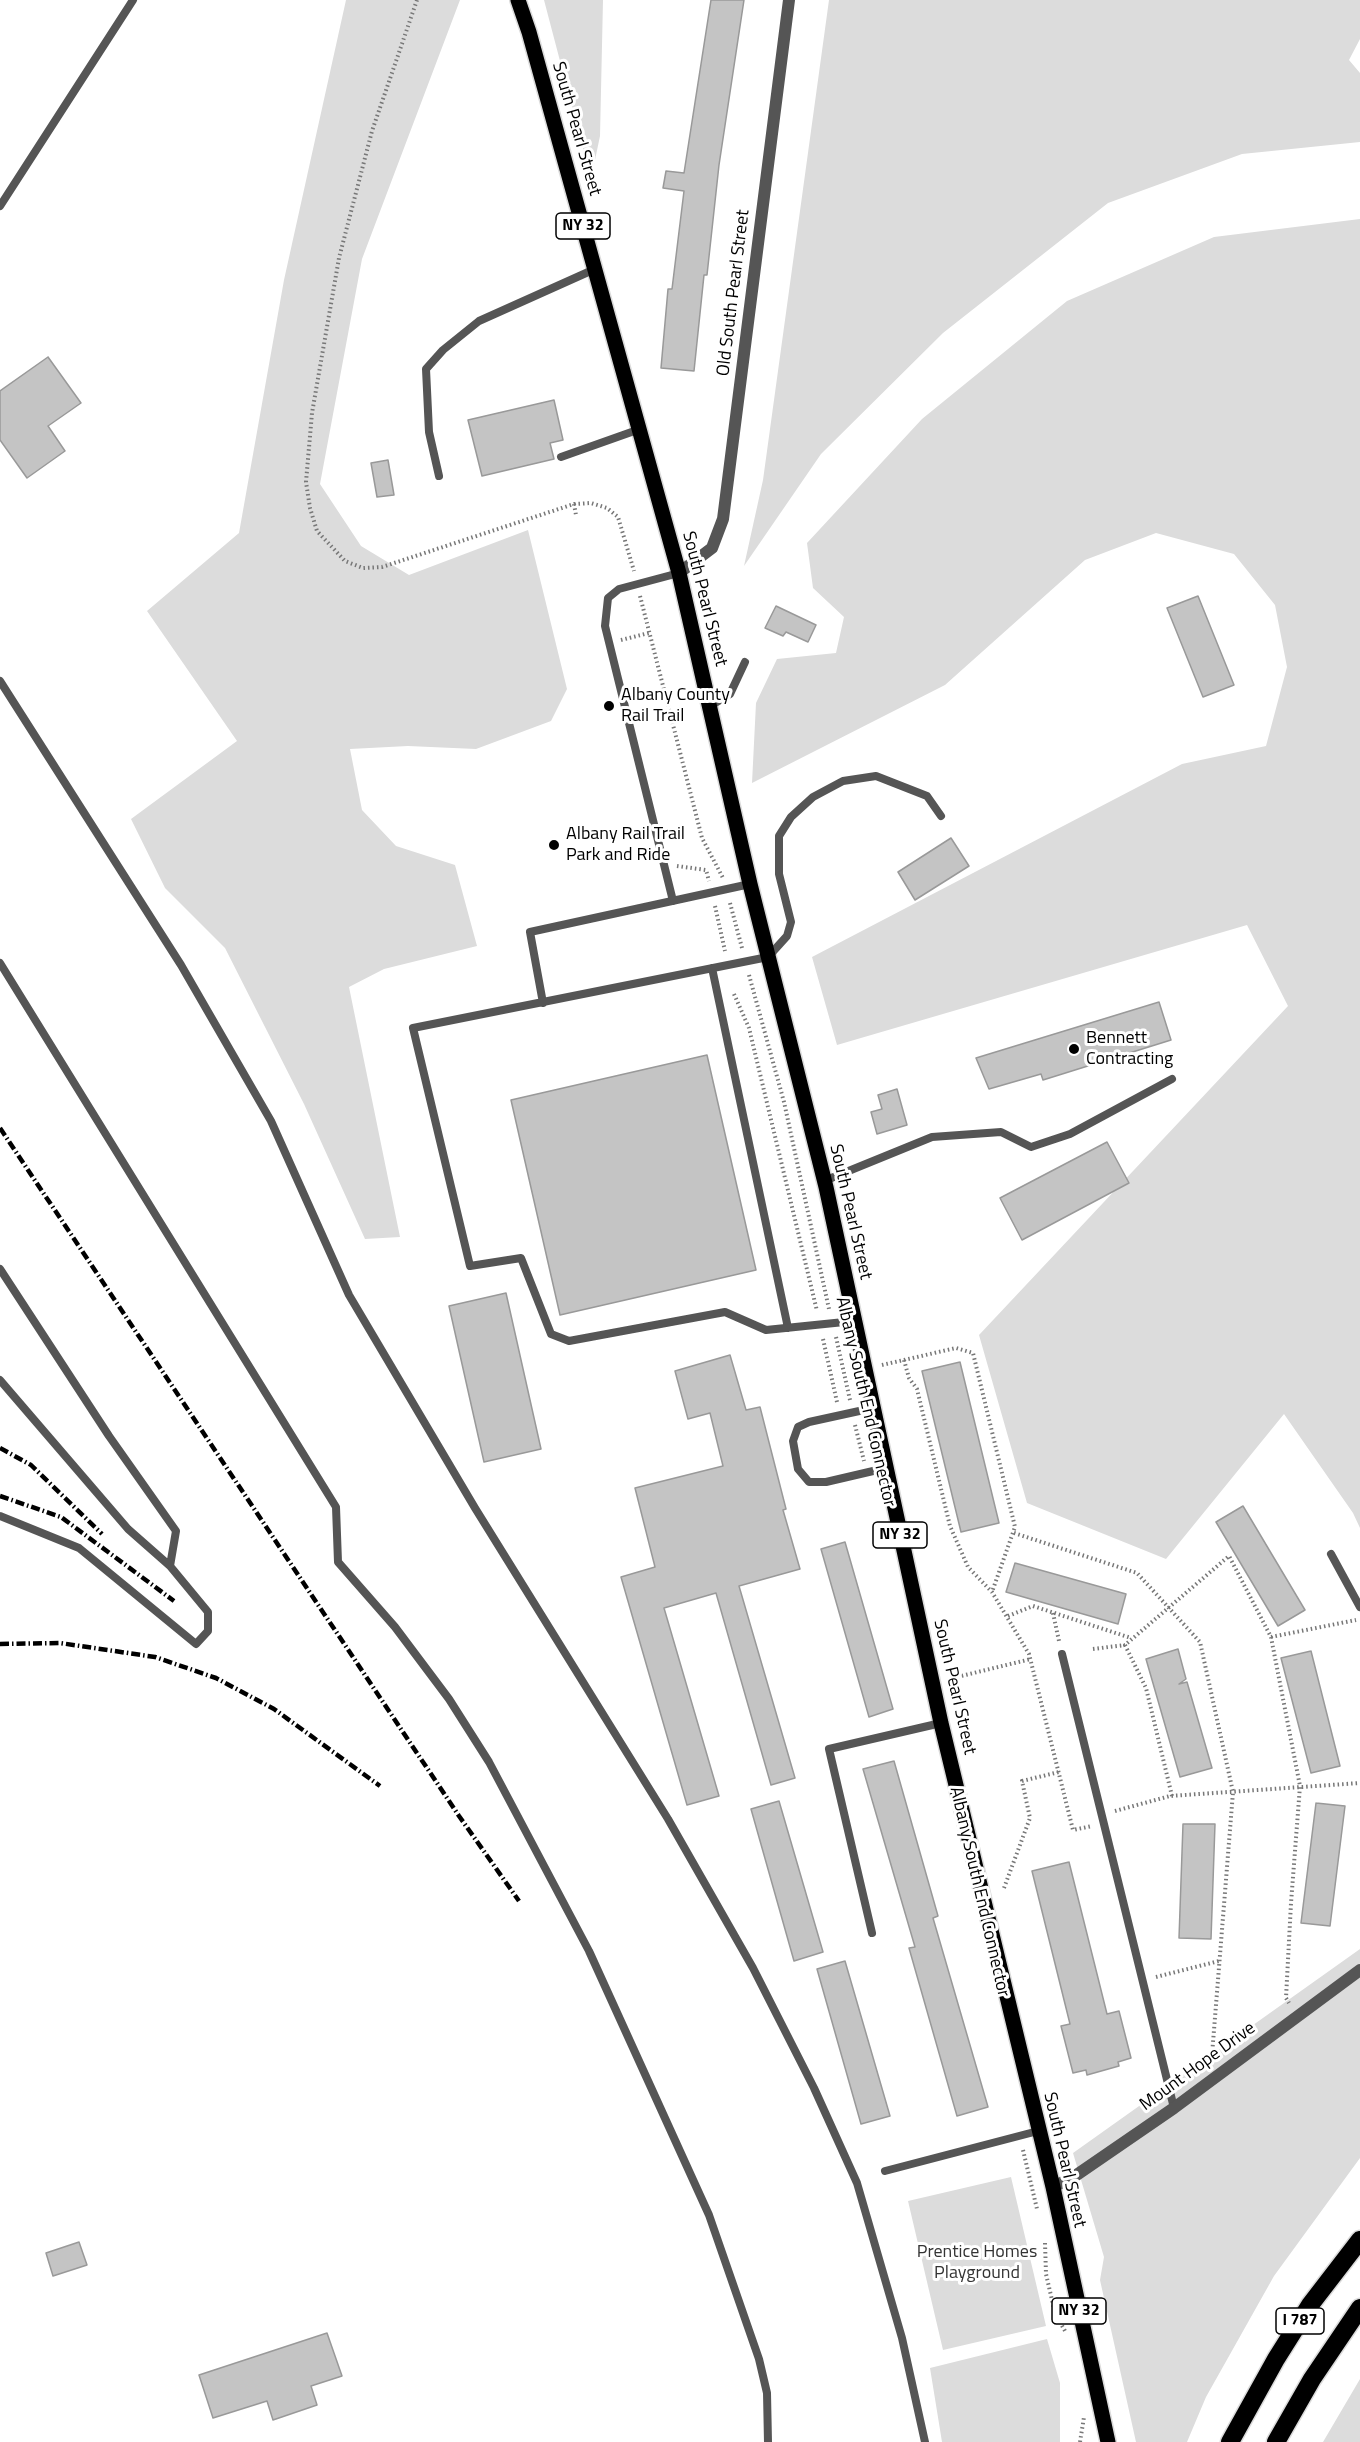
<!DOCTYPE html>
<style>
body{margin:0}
canvas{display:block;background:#fff}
</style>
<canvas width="1360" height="2442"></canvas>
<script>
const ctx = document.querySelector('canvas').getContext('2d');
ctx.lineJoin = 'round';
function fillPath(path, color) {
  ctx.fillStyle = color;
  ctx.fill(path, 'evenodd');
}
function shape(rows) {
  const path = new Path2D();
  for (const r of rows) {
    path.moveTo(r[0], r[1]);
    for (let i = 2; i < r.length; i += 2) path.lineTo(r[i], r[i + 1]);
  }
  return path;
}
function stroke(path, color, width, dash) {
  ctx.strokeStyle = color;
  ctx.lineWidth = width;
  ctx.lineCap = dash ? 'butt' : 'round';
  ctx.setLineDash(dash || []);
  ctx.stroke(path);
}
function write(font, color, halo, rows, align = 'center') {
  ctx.font = font + ' "Titillium Web",sans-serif';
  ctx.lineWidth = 6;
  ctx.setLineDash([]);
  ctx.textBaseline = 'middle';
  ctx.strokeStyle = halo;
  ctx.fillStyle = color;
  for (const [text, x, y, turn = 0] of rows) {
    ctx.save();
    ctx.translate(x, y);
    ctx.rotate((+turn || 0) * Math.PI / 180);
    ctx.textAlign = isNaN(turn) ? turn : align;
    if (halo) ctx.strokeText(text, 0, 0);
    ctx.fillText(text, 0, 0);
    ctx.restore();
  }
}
fillPath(shape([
 [346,0,460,0,362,259,320,484,361,546,409,575,528,530,567,689,551,721,476,749,408,746,350,749,362,810,396,846,455,865,477,946,384,969,349,987,400,1237,365,1239,304,1104,225,948,165,888,131,819,237,741,147,611,239,533,284,280],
 [544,0,603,0,600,136,591,179],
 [829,0,1360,0,1360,39,1349,60,1360,73,1360,142,1242,154,1108,203,943,333,821,454,744,566,763,480],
 [1360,219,1360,1528,1353,1513,1284,1414,1166,1559,1027,1503,979,1335,1288,1006,1247,925,837,1045,812,957,1182,764,1266,746,1287,667,1275,605,1234,554,1156,533,1085,560,945,685,752,783,756,703,777,659,836,653,844,617,813,588,807,543,922,419,1067,301,1214,237],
 [1360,1949,1360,2158,1274,2276,1206,2397,1187,2442,1136,2442,1100,2280,1104,2257,1073,2153],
 [1011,2177,1046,2326,943,2350,908,2201],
 [1047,2339,1060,2383,1060,2442,942,2442,930,2368],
 [1360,2379,1360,2442,1323,2442]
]), '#dcdcdc');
const building = shape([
 [711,0,744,0,719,165,707,275,704,275,694,371,661,368,668,289,672,289,684,191,663,188,666,171,684,173,711,0],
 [48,357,81,403,48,426,65,451,27,478,0,440,0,391,48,357],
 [554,400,563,440,550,443,554,459,482,476,468,420,554,400],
 [388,460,394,495,377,497,371,463,388,460],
 [1198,596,1234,685,1203,697,1167,608,1198,596],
 [776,606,816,625,808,642,786,632,783,636,765,628,776,606],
 [951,838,969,866,915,900,898,872,951,838],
 [1159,1002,1171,1040,1043,1080,1041,1074,989,1089,976,1058,1159,1002],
 [707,1055,756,1270,560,1315,511,1100,707,1055],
 [897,1089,907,1125,877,1134,871,1112,882,1109,878,1095,897,1089],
 [1107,1142,1129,1183,1022,1240,1000,1198,1107,1142],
 [506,1293,541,1449,484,1462,449,1306,506,1293],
 [730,1355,746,1410,760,1407,786,1509,783,1510,800,1569,739,1586,795,1778,771,1785,716,1593,664,1608,719,1796,687,1805,621,1577,655,1567,635,1488,723,1466,710,1413,688,1419,675,1371,730,1355],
 [960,1362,999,1523,961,1532,922,1371,960,1362],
 [1243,1506,1305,1610,1278,1626,1216,1522,1243,1506],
 [845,1542,893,1709,869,1717,821,1549,845,1542],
 [1015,1563,1126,1594,1118,1624,1006,1592,1015,1563],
 [1178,1649,1186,1679,1179,1684,1187,1682,1212,1768,1180,1777,1146,1659,1178,1649],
 [1311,1651,1340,1766,1311,1773,1281,1658,1311,1651],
 [894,1761,938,1916,933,1918,988,2107,957,2116,909,1948,915,1947,863,1769,894,1761],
 [779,1801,823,1952,794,1961,751,1809,779,1801],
 [1316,1803,1345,1806,1330,1926,1301,1923,1316,1803],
 [1183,1824,1215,1824,1211,1939,1179,1938,1183,1824],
 [1069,1862,1107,2014,1119,2011,1131,2058,1118,2062,1119,2066,1087,2075,1086,2070,1073,2073,1061,2026,1070,2024,1032,1871,1069,1862],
 [845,1961,890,2116,861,2124,817,1969,845,1961],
 [79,2242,87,2265,53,2276,46,2253,79,2242],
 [327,2333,342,2376,311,2386,317,2405,273,2420,267,2401,213,2418,199,2375,327,2333]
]);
fillPath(building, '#c4c4c4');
stroke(building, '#999', 1.5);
const primary = shape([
 [518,0,529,32,679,573,750,884,826,1187,941,1723,1053,2187,1108,2442]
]);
const highway = shape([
 [1230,2442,1276,2359,1310,2305,1360,2240],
 [1276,2442,1312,2379,1360,2308]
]);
stroke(primary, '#dbdbdb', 18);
stroke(highway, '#dbdbdb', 21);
stroke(shape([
 [417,0,372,131,339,258,312,413,306,482,310,508,317,531,345,561,363,568,382,567,574,504,576,515],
 [574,504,591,503,607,508,618,517,634,571],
 [640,596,702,838,723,878],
 [621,640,649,633],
 [677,866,706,870,709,881],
 [730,903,742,948],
 [715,906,725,951],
 [749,975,784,1102,829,1309],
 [734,994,749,1028,817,1311],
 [836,1337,850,1400],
 [823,1339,837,1402],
 [904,1360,909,1378,917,1389,950,1526,968,1567,992,1592,1029,1654,1073,1830,1092,1826],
 [882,1365,956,1348,973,1353,1015,1527,992,1592],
 [855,1425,864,1461],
 [1014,1533,1137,1573,1200,1642,1233,1792,1212,2055,1214,2059],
 [1053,1613,1059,1641],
 [1008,1616,1033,1606,1131,1638],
 [1271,1637,1356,1620],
 [1093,1649,1125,1645],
 [953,1678,1031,1659],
 [1172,1796,1146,1688,1125,1645,1229,1556,1271,1637,1300,1786,1291,1903,1286,1998,1289,2003],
 [1115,1811,1170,1796,1360,1783],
 [1004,1888,1030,1818,1022,1781,1059,1772],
 [1156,1977,1219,1961],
 [1023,2150,1037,2209],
 [1045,2243,1046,2274,1055,2313,1065,2331],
 [1080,2442,1084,2417]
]), '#777', 4, [1.5, 3]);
stroke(shape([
 [0,206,133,0],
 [561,457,640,429],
 [439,476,429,432,426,369,443,350,479,321,595,269],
 [0,681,181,965,271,1121,349,1295,475,1508,668,1819,753,1968,814,2088,857,2183,902,2338,925,2442],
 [710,706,730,694,745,662],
 [673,901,605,626,608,598,619,589,679,573],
 [0,963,336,1507,338,1562,395,1627,449,1699,489,1762,589,1951,709,2215,759,2359,767,2393,768,2442],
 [712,968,788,1328],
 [543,1003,530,932,750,884],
 [824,1181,932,1137,1001,1132,1031,1147,1070,1134,1172,1079],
 [0,1269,109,1436,176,1531,170,1566,208,1612,208,1631,196,1644,79,1548,0,1516],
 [854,1321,766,1330,725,1312,569,1341,551,1334,521,1258,470,1266,413,1028,768,957,787,936,791,922,779,874,779,836,791,817,813,797,843,781,876,776,927,796,941,816],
 [0,1380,128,1529,170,1566],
 [873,1408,809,1422,798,1427,793,1441,798,1469,809,1482,826,1482,886,1468],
 [1331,1554,1360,1607],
 [1062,1654,1174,2108],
 [872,1933,829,1749,941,1723],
 [885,2171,1038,2131]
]), '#555', 8);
stroke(shape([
 [679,573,712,548,723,519,789,0],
 [1053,2187,1075,2176,1174,2108,1360,1970]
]), '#555', 12);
stroke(primary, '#000', 15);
stroke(highway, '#000', 18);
stroke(shape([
 [0,1128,459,1816,519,1901],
 [0,1448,31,1465,102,1534],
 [0,1496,61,1517,174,1601],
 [0,1644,60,1643,155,1657,216,1678,274,1709,380,1786]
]), '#000', 4.5, [9, 3, 1.5, 3]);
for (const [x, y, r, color] of [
 [609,706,6,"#000"],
 [554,845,6,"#000"],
 [1074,1049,6,"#000"]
]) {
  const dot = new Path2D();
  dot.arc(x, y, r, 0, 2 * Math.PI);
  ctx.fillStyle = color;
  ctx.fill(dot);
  stroke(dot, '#fff', 2);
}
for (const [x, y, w] of [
 [583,226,54],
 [900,1535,54],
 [1079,2311,54],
 [1300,2321,48]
]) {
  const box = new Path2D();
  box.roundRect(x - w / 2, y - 13, w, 26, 4.5);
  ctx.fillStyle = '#fff';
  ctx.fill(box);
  stroke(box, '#000', 1.5);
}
write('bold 16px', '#000', null, [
 ["NY 32",583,226],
 ["NY 32",900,1535],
 ["NY 32",1079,2311],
 ["I 787",1300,2321]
]);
write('18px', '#000', '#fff', [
 ["South Pearl Street",576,129,74],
 ["Old South Pearl Street",734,293,-83],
 ["South Pearl Street",704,599,76],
 ["South Pearl Street",850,1212,77],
 ["Albany South End Connector",865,1402,77],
 ["South Pearl Street",954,1687,77],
 ["Albany South End Connector",979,1892,77],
 ["Mount Hope Drive",1198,2067,-36],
 ["South Pearl Street",1064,2160,77]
]);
write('18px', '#000', '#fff', [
 ["Albany County",621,696],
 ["Rail Trail",621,717],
 ["Albany Rail Trail",566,835],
 ["Park and Ride",566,856],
 ["Bennett",1086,1039],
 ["Contracting",1086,1060]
], 'left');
write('18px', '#333', '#fff', [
 ["Prentice Homes",977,2253],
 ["Playground",977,2274]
]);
</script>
